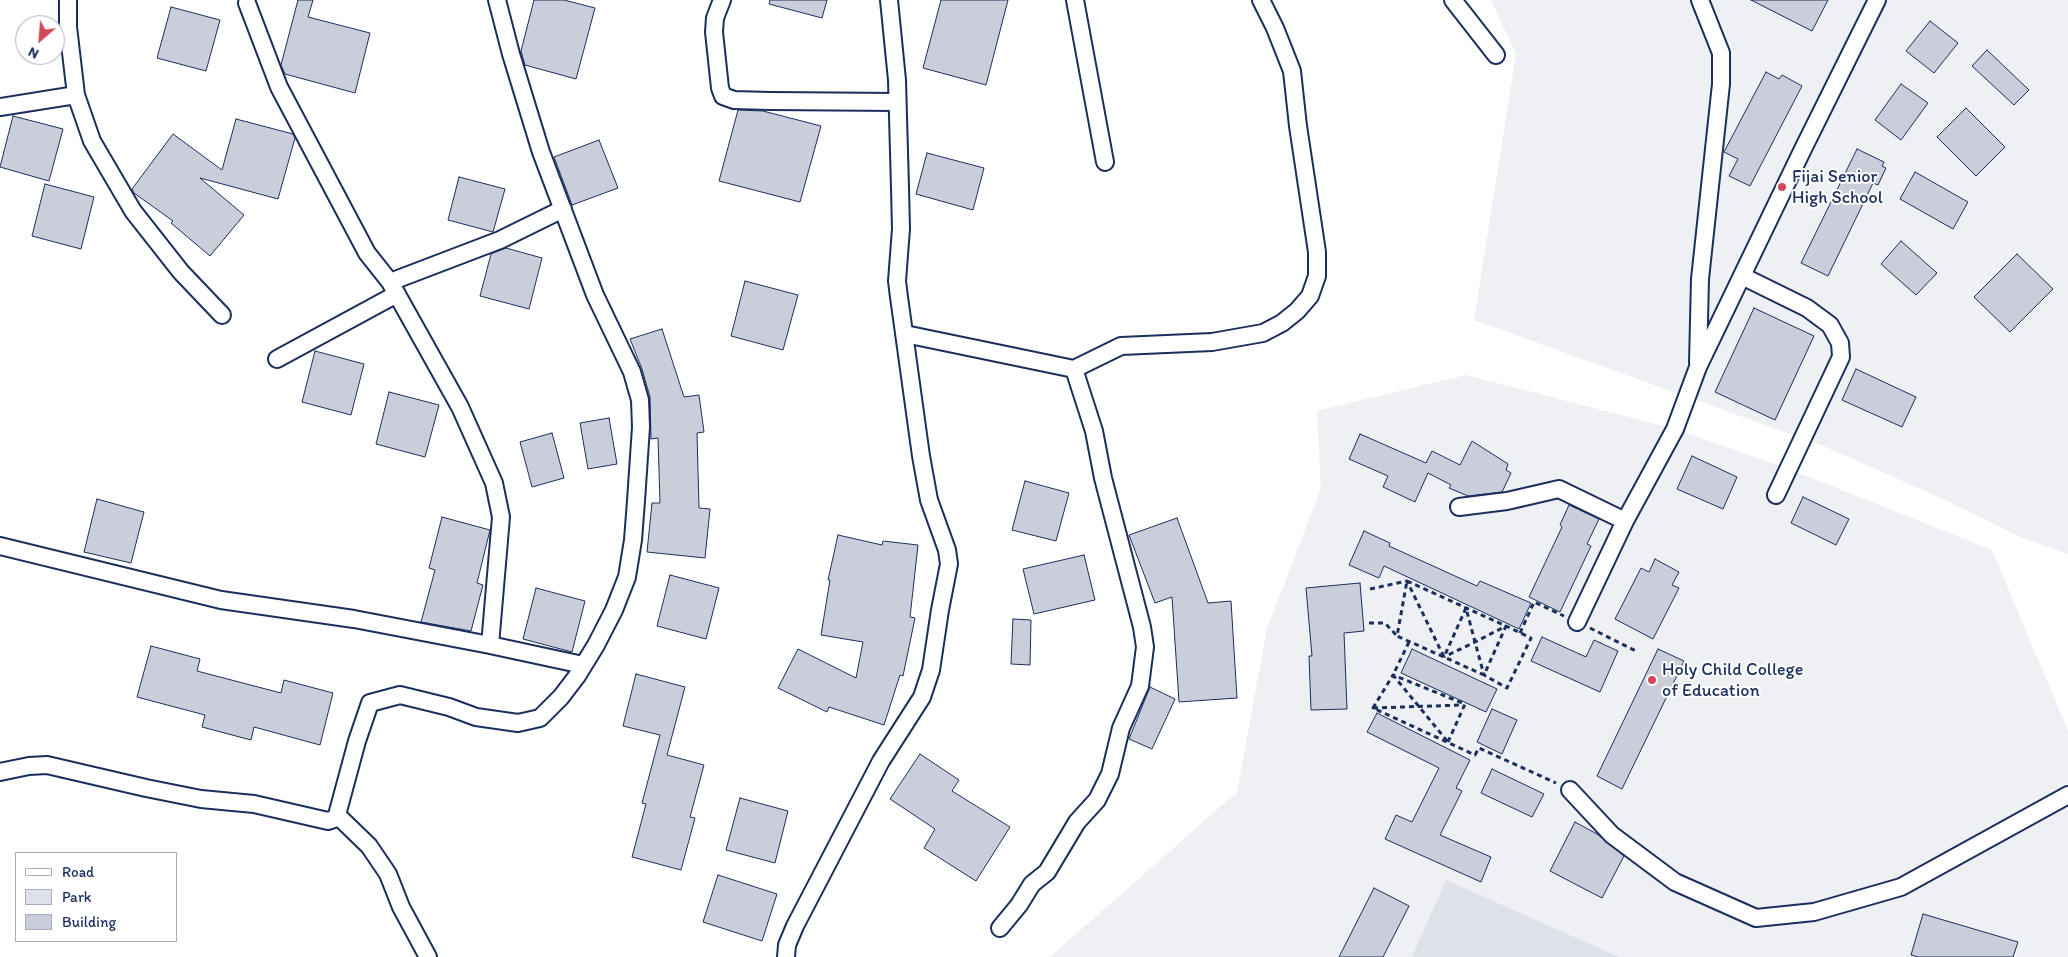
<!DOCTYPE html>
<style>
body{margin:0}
#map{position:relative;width:2068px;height:957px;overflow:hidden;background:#fff;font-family:Itim,sans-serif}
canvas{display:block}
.legend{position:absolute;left:15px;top:852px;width:162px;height:90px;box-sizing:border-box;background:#fff;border:1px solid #a4acbf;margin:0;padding:6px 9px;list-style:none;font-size:15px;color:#1b2f5e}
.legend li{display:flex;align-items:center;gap:10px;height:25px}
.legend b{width:25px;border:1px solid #a4acbf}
.north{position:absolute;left:15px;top:15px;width:50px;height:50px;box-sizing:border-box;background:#fff;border:1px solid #a4acbf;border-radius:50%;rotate:207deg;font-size:14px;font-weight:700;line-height:20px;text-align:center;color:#1b2f5e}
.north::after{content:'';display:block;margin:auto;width:18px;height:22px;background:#d1495b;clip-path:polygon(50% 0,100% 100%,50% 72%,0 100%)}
</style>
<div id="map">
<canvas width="2068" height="957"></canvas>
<ul class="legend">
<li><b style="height:6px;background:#fff"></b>Road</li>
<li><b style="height:14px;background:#dee1e7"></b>Park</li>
<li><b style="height:14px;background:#caceda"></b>Building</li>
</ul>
<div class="north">N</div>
</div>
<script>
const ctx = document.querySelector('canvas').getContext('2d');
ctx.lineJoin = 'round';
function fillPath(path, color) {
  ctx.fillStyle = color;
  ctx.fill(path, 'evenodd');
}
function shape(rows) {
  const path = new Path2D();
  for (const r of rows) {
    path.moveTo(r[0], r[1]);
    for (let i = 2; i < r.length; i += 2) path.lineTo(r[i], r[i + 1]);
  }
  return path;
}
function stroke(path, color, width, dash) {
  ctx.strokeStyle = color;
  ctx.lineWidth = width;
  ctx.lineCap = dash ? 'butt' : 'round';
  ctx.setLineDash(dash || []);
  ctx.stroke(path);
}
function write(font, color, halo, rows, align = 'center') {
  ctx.font = font + ' Itim,sans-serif';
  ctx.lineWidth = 4;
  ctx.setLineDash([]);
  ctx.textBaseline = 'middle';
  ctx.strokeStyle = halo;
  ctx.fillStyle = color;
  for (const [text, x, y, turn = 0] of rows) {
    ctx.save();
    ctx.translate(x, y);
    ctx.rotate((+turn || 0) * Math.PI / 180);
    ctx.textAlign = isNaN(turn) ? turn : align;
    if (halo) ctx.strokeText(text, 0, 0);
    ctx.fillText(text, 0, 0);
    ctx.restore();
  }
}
fillPath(shape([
 [1491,0,2068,0,2068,554,2020,537,1943,499,1826,447,1474,320,1516,54],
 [1466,375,1675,429,1786,468,1992,550,2068,731,2068,957,1050,957,1237,792,1267,628,1321,489,1317,411]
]), '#eff0f4');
fillPath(shape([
 [1446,880,1619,957,1412,957]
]), '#dee1e7');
const building = shape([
 [298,0,313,0,308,17,370,33,355,93,285,74,281,65,298,0],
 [534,0,564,0,595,8,576,79,525,65,521,51,534,0],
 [770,0,827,0,822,18,769,4,770,0],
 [941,0,1008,0,986,85,923,68,941,0],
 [1751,0,1828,0,1812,31,1751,0],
 [171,7,220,20,206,71,157,58,171,7],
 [1930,21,1958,43,1934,73,1906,51,1930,21],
 [1987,50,2029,90,2014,105,1972,66,1987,50],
 [1766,72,1779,79,1782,75,1802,86,1750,186,1729,176,1738,159,1724,152,1766,72],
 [1901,84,1928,103,1901,140,1875,120,1901,84],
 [1966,108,2005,147,1976,176,1937,137,1966,108],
 [738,110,763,111,821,126,800,202,719,181,738,110],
 [13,116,63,129,49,181,0,167,13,116],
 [236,119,293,134,295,138,278,199,200,178,244,215,210,256,171,223,173,221,134,193,132,189,173,134,222,170,236,119],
 [599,140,618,188,572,205,554,157,599,140],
 [1857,149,1884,162,1882,166,1886,168,1878,185,1873,183,1828,276,1801,263,1857,149],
 [927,153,984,168,973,210,916,194,927,153],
 [1915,172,1968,202,1953,229,1900,199,1915,172],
 [459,177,505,189,493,232,448,220,459,177],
 [45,184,94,197,81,249,32,236,45,184],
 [1901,241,1937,273,1916,295,1881,264,1901,241],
 [506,248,542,258,529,309,480,296,491,254,506,248],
 [2017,254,2053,289,2010,332,1974,297,2017,254],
 [745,281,798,295,783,350,731,336,745,281],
 [1754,308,1814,336,1775,420,1715,392,1754,308],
 [662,329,684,397,699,395,704,432,697,433,699,508,710,509,705,558,647,552,652,503,660,503,658,438,651,439,650,397,642,369,630,339,662,329],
 [315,351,364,364,351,415,302,402,315,351],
 [1856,369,1916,397,1902,427,1842,400,1856,369],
 [389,392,439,405,425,457,376,444,389,392],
 [609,418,617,464,588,469,580,423,609,418],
 [552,433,564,478,532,487,520,442,552,433],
 [1360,434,1426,463,1432,451,1460,465,1472,441,1508,464,1506,470,1511,473,1502,492,1468,496,1449,488,1451,485,1428,473,1415,502,1383,487,1388,476,1349,459,1360,434],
 [1692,456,1737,477,1723,509,1677,489,1692,456],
 [1025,481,1069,493,1056,541,1012,530,1025,481],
 [1803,497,1849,519,1836,545,1791,523,1803,497],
 [97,499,144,512,131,563,84,552,97,499],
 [1569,505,1599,519,1587,544,1591,546,1560,612,1529,597,1562,527,1560,525,1569,505],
 [442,517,490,530,477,583,483,585,471,631,421,622,435,570,429,568,442,517],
 [1177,518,1208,603,1231,601,1237,698,1179,702,1172,597,1155,603,1129,535,1177,518],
 [1364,531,1390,543,1389,546,1477,586,1480,581,1531,603,1519,629,1384,566,1379,578,1349,565,1364,531],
 [838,535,882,545,883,541,918,545,910,617,915,618,903,676,900,675,884,725,829,707,827,712,778,688,798,649,856,678,863,642,821,635,830,580,828,580,838,535],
 [1084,555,1095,600,1034,614,1023,569,1084,555],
 [1655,559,1679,572,1672,585,1679,588,1653,639,1615,619,1641,568,1649,572,1655,559],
 [670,575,719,588,706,639,657,626,670,575],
 [1360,583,1364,631,1344,633,1347,709,1311,710,1309,656,1312,656,1306,588,1360,583],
 [536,588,585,601,572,652,523,639,536,588],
 [1013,619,1031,620,1030,665,1011,664,1013,619],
 [1542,637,1586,657,1594,640,1618,651,1600,692,1531,661,1542,637],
 [151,646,200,659,197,671,281,693,284,680,333,693,320,745,254,727,251,740,202,727,205,715,137,697,151,646],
 [1412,649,1497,689,1486,712,1401,673,1412,649],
 [1658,649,1684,661,1622,789,1597,776,1658,649],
 [636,674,685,687,667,755,704,765,690,817,695,818,681,870,632,857,646,804,642,803,660,735,623,726,636,674],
 [1150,687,1175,699,1152,749,1129,739,1150,687],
 [1492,709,1517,720,1502,754,1477,742,1492,709],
 [1377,713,1470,760,1456,788,1462,791,1440,835,1491,857,1481,882,1385,839,1396,815,1412,822,1439,768,1367,732,1377,713],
 [920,754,959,780,952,791,1010,827,976,881,924,848,935,829,890,799,920,754],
 [1492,769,1544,794,1532,817,1481,793,1492,769],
 [740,798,788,811,775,863,726,850,740,798],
 [1575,822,1597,834,1624,856,1602,898,1550,871,1575,822],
 [718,875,777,894,762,941,703,922,718,875],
 [1374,888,1409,906,1383,957,1339,957,1374,888],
 [1923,914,2018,942,2013,957,1918,957,1911,955,1923,914]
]);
fillPath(building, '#caceda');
stroke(building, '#1b2f5e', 1);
const minor = shape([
 [68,0,68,27,76,95,92,141,133,211,181,272,222,315],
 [722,0,715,18,714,32,720,88,723,96,734,100,770,101,897,102],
 [1075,0,1105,162],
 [1453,0,1496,55],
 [247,3,279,87,367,253,390,282,460,407,494,483,501,517,490,645],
 [0,107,76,95],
 [1742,276,1807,308,1830,325,1840,343,1841,357,1776,495],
 [390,282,500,240,563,209],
 [905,334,1074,369,1094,431,1103,478,1142,627,1145,647,1140,686,1121,728,1110,774,1097,800,1077,822,1047,872,1032,884,1019,905,1000,928],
 [277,359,397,294],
 [1698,363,1700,279,1721,84,1721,53,1700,0],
 [1074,369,1121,346,1212,342,1263,333,1282,323,1297,311,1310,296,1317,276,1317,252,1298,126,1292,71,1275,28,1261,0],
 [1459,507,1507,501,1559,489,1625,521],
 [0,546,221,600,354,619,490,645,583,665],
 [1577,622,1625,521,1675,429,1698,367,1803,149,1877,0],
 [0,772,29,766,47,765,146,788,201,799,254,804,328,821,334,819,337,815,357,741,370,703,400,695,449,707,476,717,518,723,540,718,561,697,577,676,596,645,614,610,627,577,633,540,636,501,641,427,640,400,632,372,595,295,541,152,511,54,497,0],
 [1570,790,1612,835,1675,882,1756,918,1814,912,1901,887,2068,795],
 [337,815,369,846,388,874,401,907,428,957],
 [786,957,787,945,795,926,881,761,922,697,931,670,940,610,949,564,947,550,929,500,921,456,899,297,897,281,901,229,900,188,897,80,889,0]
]);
stroke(minor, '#1b2f5e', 20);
stroke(shape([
 [1407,581,1506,626,1484,675,1397,636,1407,581],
 [1370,589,1407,581,1444,657,1466,608,1475,642,1484,675,1507,688,1531,638,1506,626,1475,642,1444,657],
 [1369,623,1385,623,1397,636],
 [1590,628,1638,652],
 [1520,633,1534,602,1564,616],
 [1409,642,1393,675,1448,742],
 [1373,708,1462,705],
 [1448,742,1465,704,1393,675,1373,708,1475,755,1479,748,1556,783]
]), '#1b2f5e', 3, [5, 4]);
stroke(minor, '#fff', 16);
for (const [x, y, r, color] of [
 [1782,187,5,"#d1495b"],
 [1652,680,5,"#d1495b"]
]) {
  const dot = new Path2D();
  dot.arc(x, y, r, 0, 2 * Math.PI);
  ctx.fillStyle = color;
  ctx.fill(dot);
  stroke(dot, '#fff', 2);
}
write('18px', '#1b2f5e', '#fff', [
 ["Fijai Senior",1792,177],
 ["High School",1792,198],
 ["Holy Child College",1662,670],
 ["of Education",1662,691]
], 'left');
</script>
